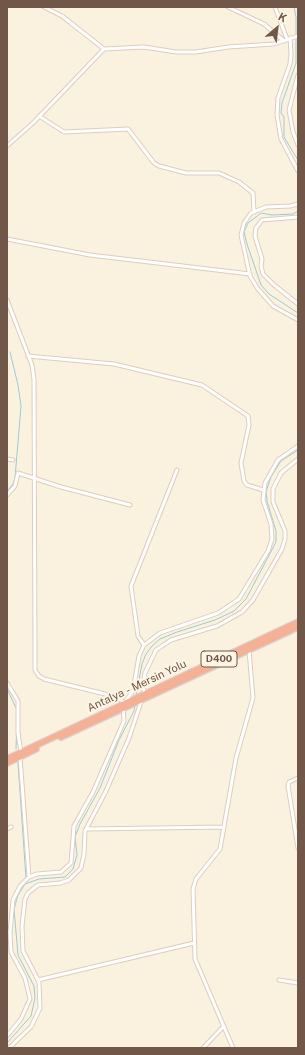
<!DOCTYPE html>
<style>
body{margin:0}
#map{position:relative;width:305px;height:1055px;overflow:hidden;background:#fbf1df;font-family:"Public Sans",sans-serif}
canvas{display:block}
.frame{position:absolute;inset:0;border:8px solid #715748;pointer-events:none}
.north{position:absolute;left:257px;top:8px;width:40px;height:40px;-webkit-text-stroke:3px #fff5e5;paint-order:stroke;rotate:28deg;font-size:11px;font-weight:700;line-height:16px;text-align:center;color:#715748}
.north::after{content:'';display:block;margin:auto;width:14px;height:18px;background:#715748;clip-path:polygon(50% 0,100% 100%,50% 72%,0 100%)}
</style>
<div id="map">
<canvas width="305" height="1055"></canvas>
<div class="frame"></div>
<div class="north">K</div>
</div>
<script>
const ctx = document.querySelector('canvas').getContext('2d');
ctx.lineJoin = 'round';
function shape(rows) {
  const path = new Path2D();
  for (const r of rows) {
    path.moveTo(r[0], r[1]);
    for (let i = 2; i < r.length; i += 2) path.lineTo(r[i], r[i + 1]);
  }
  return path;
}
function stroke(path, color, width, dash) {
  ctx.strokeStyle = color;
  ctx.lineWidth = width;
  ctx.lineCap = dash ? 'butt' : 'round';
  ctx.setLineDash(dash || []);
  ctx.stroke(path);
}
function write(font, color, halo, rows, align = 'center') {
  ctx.font = font + ' "Public Sans",sans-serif';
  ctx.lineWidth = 4;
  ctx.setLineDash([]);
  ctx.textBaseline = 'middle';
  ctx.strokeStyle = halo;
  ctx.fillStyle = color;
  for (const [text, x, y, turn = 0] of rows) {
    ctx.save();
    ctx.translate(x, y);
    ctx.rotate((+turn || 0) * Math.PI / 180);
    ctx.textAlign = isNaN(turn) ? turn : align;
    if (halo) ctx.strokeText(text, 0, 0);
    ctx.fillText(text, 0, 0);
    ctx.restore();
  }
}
stroke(shape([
 [294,7,296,17,296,63,282,103,281,113,284,117,284,137,298,160],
 [298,211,293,214,272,215,261,213,248,223,244,232,247,244,261,285,269,294,298,313],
 [7,491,13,484,15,478,21,406,18,385,10,352],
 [7,689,17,710],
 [136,696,142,664,146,654,152,646,160,639,177,632,215,620,234,611,246,599,276,542,276,531,267,501,266,492,271,477,281,461,298,450],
 [16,749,17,717],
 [18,763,26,878],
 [7,1043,31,1016,35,998,34,986,18,955,14,909,18,895,25,884,39,879,65,877,73,869,77,855,75,837,80,824,100,788,119,740,134,711,135,705]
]), '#9bcbd5', 1);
const minor = shape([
 [44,7,62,16,104,49],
 [228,7,264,24,284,41],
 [275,7,287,39],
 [290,38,291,54,290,64,278,98,277,115,281,139,298,171],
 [298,75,289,110,293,132,298,145],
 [39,116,64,132,128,129,154,163,159,166,186,173,219,173,239,182,253,193,254,212],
 [7,146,33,123,104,49,144,47,176,52,196,52,228,47,274,44,298,36],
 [298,204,290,206,266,207,251,213,244,223,241,235,250,276,258,289,273,306,298,320],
 [298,217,262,220,256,228,255,236,262,259,261,266,263,274,274,285,298,304],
 [7,239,90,255,250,274],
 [7,300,32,365,34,379,35,652,35,670,39,676,44,679,109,695,125,702,133,691,139,656,144,645,160,633,218,613,239,599,268,551,272,539,271,524,263,500,265,483,278,460,298,446],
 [28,356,114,364,202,385,248,416,249,425,241,463,244,481,247,485,263,490],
 [7,459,13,460],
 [7,495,15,486,18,473,61,487,130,505],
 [144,645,138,636,131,586,177,470],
 [7,683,18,701,18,733,21,752],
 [145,693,143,688,145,673,156,650,171,640,217,626,242,612,253,600,282,549,285,539,285,531,273,502,273,489,281,473,298,459],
 [20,757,29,877],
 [298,778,289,782,288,786,298,848],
 [7,829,11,827],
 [86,829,224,827],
 [38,980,194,943],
 [279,980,298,983],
 [7,1036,21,1019,30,999,25,978,11,952,10,933,13,900,20,886,29,877,37,874,61,872,71,863,74,826,93,792,124,721,123,708],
 [9,1048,31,1027,40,1008,39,982,23,951,22,926,25,899,28,893,38,885,60,883,69,880,81,868,84,854,85,831,106,791,129,738,142,699],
 [203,1048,224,1026],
 [233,1048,195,959,193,889,196,879,220,849,236,758,253,698,249,650]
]);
const highway = shape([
 [61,737,298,627],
 [7,759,298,622],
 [7,763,36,749]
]);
stroke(minor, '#dfcdbc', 5);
stroke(highway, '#dad3cf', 8);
stroke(minor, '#fff', 3);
stroke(highway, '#f5b196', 5.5);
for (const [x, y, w] of [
 [219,659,36]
]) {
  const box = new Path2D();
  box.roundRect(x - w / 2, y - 8, w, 16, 3);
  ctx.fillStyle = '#fff5e5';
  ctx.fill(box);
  stroke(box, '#715748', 1);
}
write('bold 10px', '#715748', null, [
 ["D400",219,659]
]);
write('11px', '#715748', '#fff5e5', [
 ["Antalya - Mersin Yolu",137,686,-25]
]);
</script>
